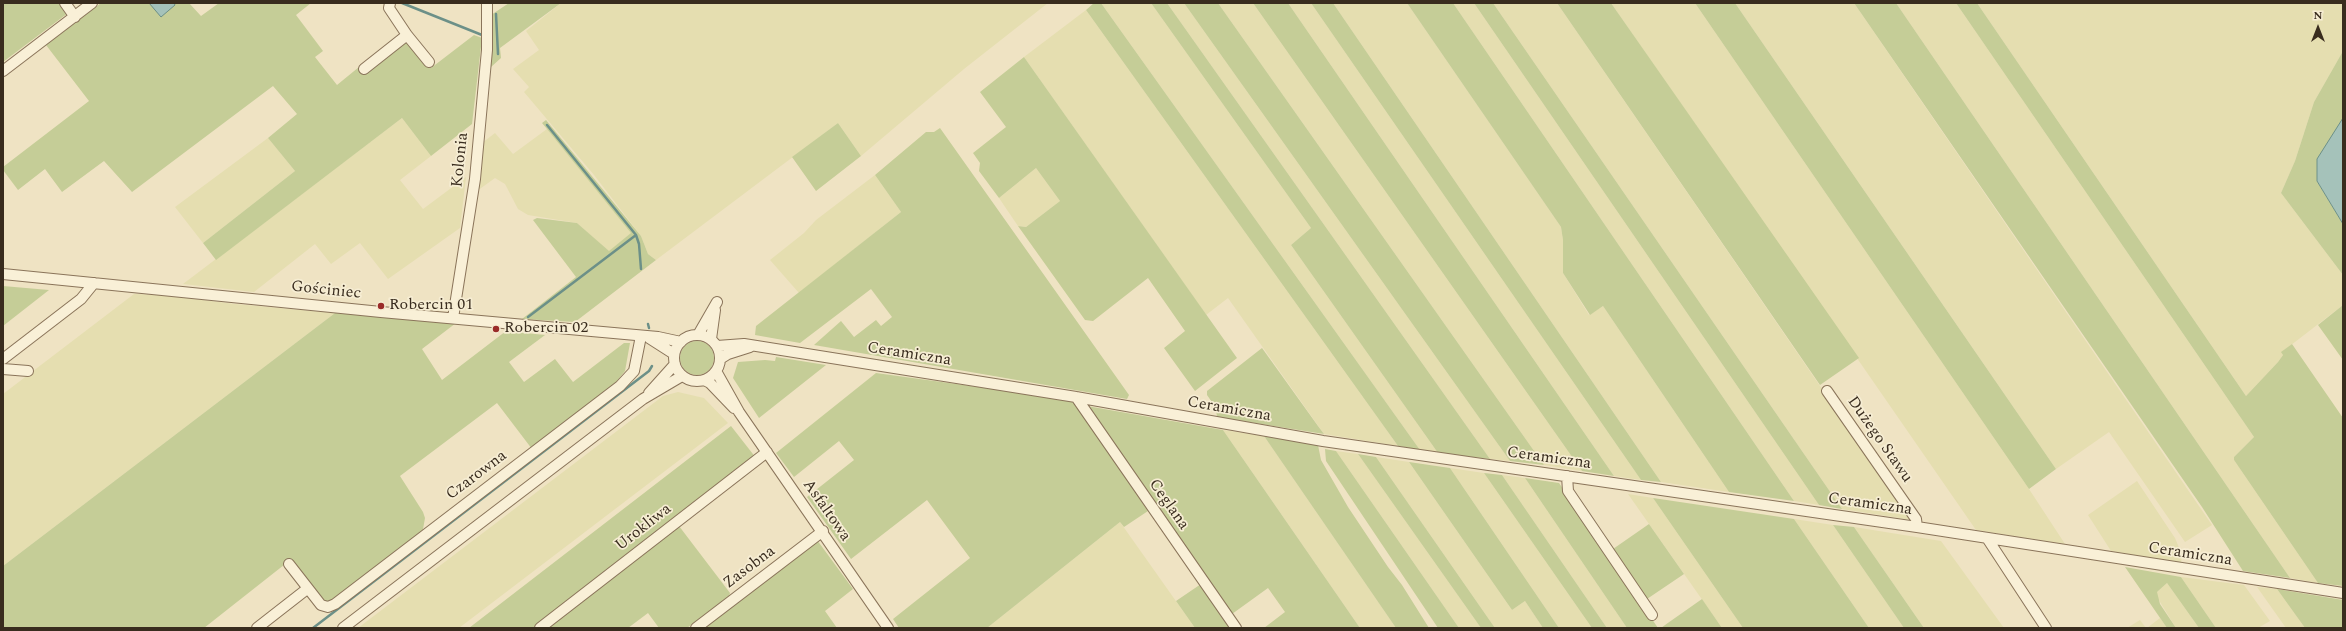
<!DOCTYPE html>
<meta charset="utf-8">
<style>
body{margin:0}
#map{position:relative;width:2346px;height:631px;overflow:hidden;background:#efe3c3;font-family:Spectral,serif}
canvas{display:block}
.frame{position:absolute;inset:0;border:4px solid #392c1e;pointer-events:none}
.north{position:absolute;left:2298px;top:8px;width:40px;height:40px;-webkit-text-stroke:3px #f6edd3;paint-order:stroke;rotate:0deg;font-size:11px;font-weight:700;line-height:16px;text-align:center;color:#392c1e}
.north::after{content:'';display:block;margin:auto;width:14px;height:18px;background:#392c1e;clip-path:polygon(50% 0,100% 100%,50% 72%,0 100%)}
</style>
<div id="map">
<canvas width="2346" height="631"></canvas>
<div class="frame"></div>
<div class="north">N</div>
</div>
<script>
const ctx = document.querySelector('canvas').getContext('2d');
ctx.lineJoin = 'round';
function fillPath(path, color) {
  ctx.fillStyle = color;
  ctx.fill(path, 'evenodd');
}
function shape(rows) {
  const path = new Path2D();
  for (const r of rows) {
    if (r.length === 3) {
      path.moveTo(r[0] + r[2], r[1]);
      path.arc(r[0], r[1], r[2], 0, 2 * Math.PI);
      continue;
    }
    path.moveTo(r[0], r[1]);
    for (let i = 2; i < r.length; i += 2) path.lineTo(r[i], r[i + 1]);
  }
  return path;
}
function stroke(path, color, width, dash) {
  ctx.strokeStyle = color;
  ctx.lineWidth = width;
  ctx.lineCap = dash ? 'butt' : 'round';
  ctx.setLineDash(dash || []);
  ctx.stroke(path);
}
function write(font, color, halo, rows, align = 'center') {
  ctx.font = font + ' Spectral,serif';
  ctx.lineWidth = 3.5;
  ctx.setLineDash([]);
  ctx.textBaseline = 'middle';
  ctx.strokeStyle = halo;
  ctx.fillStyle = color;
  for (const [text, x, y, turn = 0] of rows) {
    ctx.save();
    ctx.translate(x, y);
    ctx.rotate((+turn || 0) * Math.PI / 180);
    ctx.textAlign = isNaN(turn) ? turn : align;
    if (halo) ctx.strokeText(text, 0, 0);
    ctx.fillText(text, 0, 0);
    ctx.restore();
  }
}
fillPath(shape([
 [561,3,1048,3,964,69,861,156,838,123,656,260,648,254,641,236,594,175,524,92,529,87,513,69,539,50,526,31],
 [1101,3,1151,3,1311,228,1291,245,1438,453,1420,450],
 [1167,3,1184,3,1510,461,1490,459],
 [1218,3,1253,3,1582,471,1544,465],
 [1288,3,1311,3,1641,480,1614,476],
 [1333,3,1407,3,1561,227,1563,240,1563,273,1589,315,1603,306,1729,492,1661,482],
 [1453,3,1474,3,1819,505,1794,501],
 [1493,3,1557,3,1912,520,1842,509],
 [1611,3,1695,3,2029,489,2065,544,1976,530],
 [1735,3,1854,3,2212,525,2185,542,2109,432,2056,469],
 [1896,3,1956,3,2254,437,2234,457,2234,460,2318,583,2290,578],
 [1977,3,2343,3,2343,51,2314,102,2295,161,2281,193,2343,275,2343,305,2282,352,2283,355,2278,362,2246,396],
 [1086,10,1398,446,1324,434,1228,298,1206,315,1024,57],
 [402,118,431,156,400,180,423,209,466,177,460,228,388,279,360,243,331,264,315,244,254,292,183,284],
 [547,129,632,233,609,252,577,223,528,215,518,209,505,184,495,178,477,191,482,143,495,133,513,154],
 [268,138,295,171,203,243,175,207],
 [1036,168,1060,201,1026,227,1018,226,999,198],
 [875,175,901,212,799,293,770,260,804,233,816,220],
 [134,294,165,295,235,304,335,313,3,566,3,394],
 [678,392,704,398,728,423,459,628,358,628,663,396],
 [1223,430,1264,436,1396,628,1360,628],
 [1336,451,1358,454,1481,628,1459,628],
 [1376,457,1409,462,1512,610,1525,601,1543,628,1495,628],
 [1450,468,1484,473,1592,628,1559,628],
 [1502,475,1525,478,1627,628,1607,628],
 [2137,481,2175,538,2182,555,2181,563,2111,551,2088,515],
 [1628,494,1653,498,1743,628,1722,628],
 [1794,519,1833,525,1904,628,1869,628],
 [1120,522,1195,628,987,628],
 [1854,527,1941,541,2004,628,1924,628],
 [2181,577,2244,585,2270,621,2258,628,2216,628],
 [2167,583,2199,628,2176,628,2157,597,2157,592],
 [2257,587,2277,589,2305,628,2286,628],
 [2160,618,2167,628,2147,628],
 [2140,620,2146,628,2127,628]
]), '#e5deb0');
fillPath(shape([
 [3,3,59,3,68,13,3,62],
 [101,3,189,3,201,16,219,3,311,3,296,15,323,51,315,57,337,85,359,67,363,72,406,40,431,68,474,35,482,38,472,124,431,156,402,118,216,260,203,243,295,171,268,138,297,114,273,86,132,192,104,161,62,192,45,169,18,190,3,170,3,167,89,101,46,45],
 [509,3,561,3,500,48,501,58,491,67,491,15],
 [1094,3,1101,3,1420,450,1398,446,1086,10],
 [1151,3,1167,3,1490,459,1438,453,1291,245,1311,228],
 [1184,3,1218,3,1544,465,1510,461],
 [1253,3,1288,3,1614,476,1582,471],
 [1311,3,1333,3,1661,482,1641,480],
 [1407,3,1453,3,1794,501,1729,492,1603,306,1590,315,1563,273,1563,240,1561,227],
 [1474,3,1493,3,1842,509,1819,505],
 [1557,3,1611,3,1859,358,1820,385],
 [1695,3,1735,3,2056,469,2029,489],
 [1854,3,1896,3,2290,578,2243,571,2202,507],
 [1956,3,1977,3,2246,396,2278,362,2283,355,2281,352,2292,344,2343,418,2343,586,2318,583,2234,460,2234,457,2254,437],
 [2343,51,2343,118,2317,181,2343,224,2343,275,2281,193,2295,161,2314,102],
 [1024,57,1237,358,1195,391,1164,348,1185,331,1148,278,1093,321,1085,320,1018,226,1026,227,1060,201,1036,168,999,198,979,171,980,163,973,153,1006,127,980,92],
 [546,120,641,236,648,254,656,260,575,322,522,319,576,277,533,220,537,218,577,223,609,251,631,233,547,129,542,123],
 [838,123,861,156,816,191,792,157],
 [940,128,1129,395,1127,399,814,345,841,321,854,337,876,320,881,326,892,317,871,289,800,343,755,335,756,326,901,212,875,175,926,132,934,132],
 [3,286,49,290,3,326],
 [2343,305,2343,360,2318,325],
 [335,313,456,323,422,349,442,380,506,331,545,335,509,362,524,382,555,359,573,382,624,343,630,343,625,371,616,382,617,384,532,449,497,403,400,476,423,512,425,518,422,535,330,604,322,603,289,561,204,628,3,628,3,566],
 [697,358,17],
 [1262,348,1318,426,1324,434,1217,417,1216,408,1207,395,1207,391],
 [776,357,826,365,759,418,733,378,738,362,765,360,775,361],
 [876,373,1073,400,1148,511,1124,527,1120,522,987,628,899,628,893,619,970,558,927,500,851,559,807,497,854,460,839,441,794,477,776,453],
 [1087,406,1223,430,1360,628,1264,628,1285,612,1268,588,1232,614],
 [731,426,756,458,535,628,469,628],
 [1264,436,1318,445,1321,460,1348,507,1388,567,1402,585,1429,628,1396,628],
 [1325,449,1336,451,1459,628,1438,628,1326,461],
 [1358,454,1376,457,1495,628,1481,628],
 [1409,462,1450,468,1559,628,1543,628,1525,601,1512,610],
 [1484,473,1502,475,1607,628,1592,628],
 [1525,478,1559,483,1658,628,1627,628],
 [1653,498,1794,519,1869,628,1743,628],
 [1649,524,1684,574,1647,599,1613,549],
 [1833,525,1854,527,1924,628,1904,628],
 [679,526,730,593,729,596,687,628,659,628,648,613,628,628,545,628],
 [817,540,853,589,825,611,837,628,702,628],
 [2125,567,2181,577,2216,628,2199,628,2167,583,2157,592,2160,604,2176,628,2167,628],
 [1201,584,1232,628,1195,628,1176,601],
 [2277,589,2343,600,2343,628,2305,628],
 [1702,599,1722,628,1661,628,1665,625]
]), '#c5cd97');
const water = shape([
 [149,3,174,3,175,5,161,17,149,3],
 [2343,118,2343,224,2317,181,2317,159,2343,118]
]);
fillPath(water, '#a5c2ba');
stroke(water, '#6c9088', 1);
stroke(shape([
 [402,3,482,35],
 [496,14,498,54],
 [547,125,636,235,639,244,641,269],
 [528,317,636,235],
 [648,324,649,328],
 [313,628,649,371,652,366]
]), '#6c9088', 2.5);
const minor = shape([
 [65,3,75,17],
 [390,3,389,8,407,35,429,62],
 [364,69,407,35],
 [3,71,92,3],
 [3,274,381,312,658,337,681,342],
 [453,318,475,179,487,50,487,3],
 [698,335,717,302],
 [697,358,23],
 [649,338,674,354],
 [711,339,715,310],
 [717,346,744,344,1076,397,1323,441,1917,527,2343,593],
 [3,359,81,299,94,283],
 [720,359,728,354,750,347],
 [3,369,28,371],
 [716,371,739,412,888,628],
 [704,380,710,383,734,408],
 [1827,391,1916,519,1917,527],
 [649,393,675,364],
 [1076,397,1236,628],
 [1567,476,1568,491,1652,615],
 [1987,538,2046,628],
 [289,564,321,605,328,607,335,604,620,386,634,371,641,336],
 [257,628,307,589],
 [343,628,643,399,682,376],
 [540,628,767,452],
 [696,628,823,531]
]);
stroke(minor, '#8a745a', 12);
stroke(minor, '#f9f0d7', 10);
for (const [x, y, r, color] of [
 [381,306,4,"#9a2b28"],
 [496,329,4,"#9a2b28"]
]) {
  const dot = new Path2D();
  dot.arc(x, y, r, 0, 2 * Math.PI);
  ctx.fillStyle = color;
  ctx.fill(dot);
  stroke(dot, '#f6edd3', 1.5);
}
write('16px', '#392c1e', '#f6edd3', [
 ["Kolonia",461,160,-84],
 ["Gościniec",326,291,6],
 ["Ceramiczna",909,355,9],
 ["Ceramiczna",1229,410,10],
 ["Dużego Stawu",1879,440,55],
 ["Ceramiczna",1549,459,8],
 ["Czarowna",477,476,-37],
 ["Ceglana",1168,505,55],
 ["Ceramiczna",1870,505,8],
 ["Asfaltowa",826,511,55],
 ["Urokliwa",644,528,-38],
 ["Ceramiczna",2190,555,9],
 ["Zasobna",750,568,-37]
]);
write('16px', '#392c1e', '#f6edd3', [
 ["Robercin 01",389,306],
 ["Robercin 02",504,329]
], 'left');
</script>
